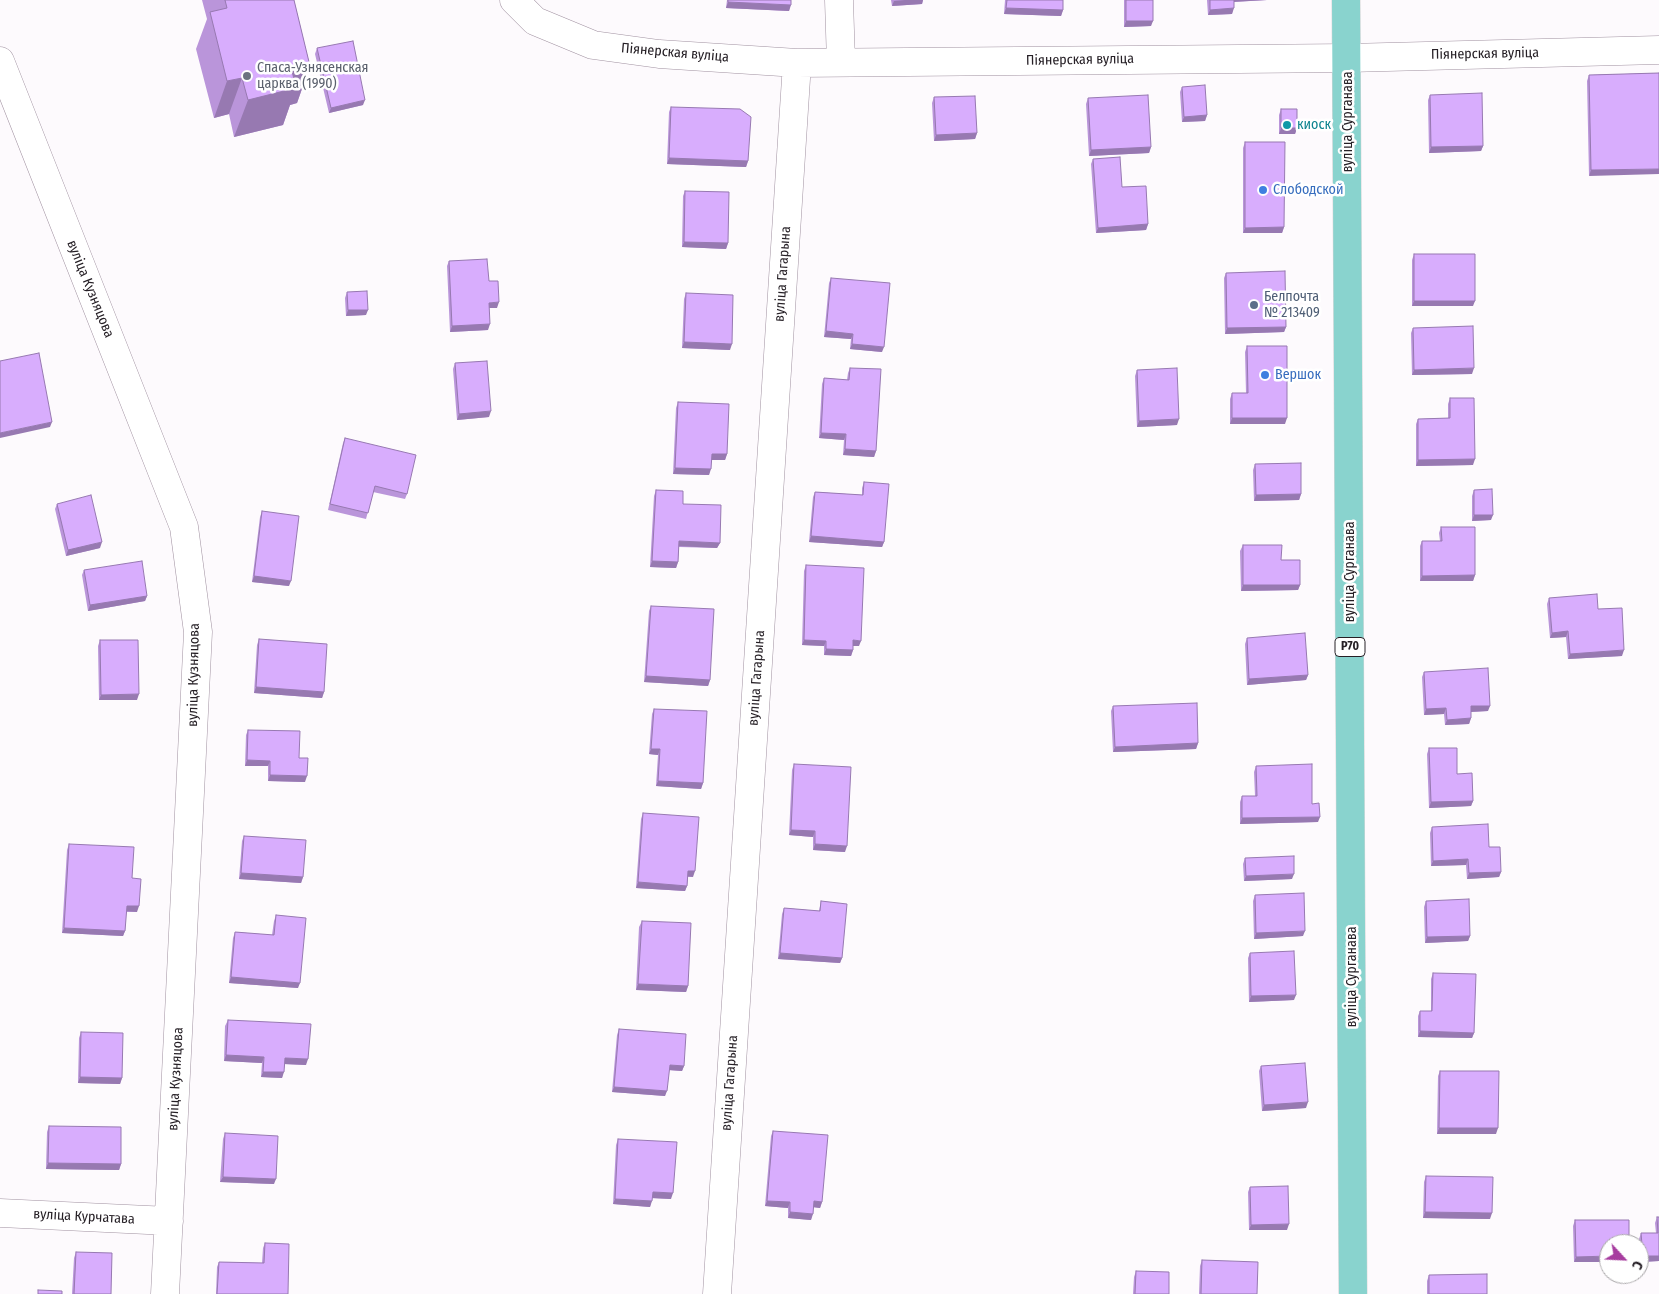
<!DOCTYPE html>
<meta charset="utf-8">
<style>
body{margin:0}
#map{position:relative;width:1659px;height:1294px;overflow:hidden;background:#fdfafd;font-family:"Fira Sans Condensed",sans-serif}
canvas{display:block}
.north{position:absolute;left:1599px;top:1234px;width:50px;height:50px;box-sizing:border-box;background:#fff;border:1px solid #a8a6a8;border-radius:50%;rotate:115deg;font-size:14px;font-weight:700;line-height:20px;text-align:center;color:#262026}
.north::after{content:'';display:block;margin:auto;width:18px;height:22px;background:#a73d9f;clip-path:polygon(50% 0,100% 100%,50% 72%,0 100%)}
</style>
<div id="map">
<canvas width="1659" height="1294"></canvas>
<div class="north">С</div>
</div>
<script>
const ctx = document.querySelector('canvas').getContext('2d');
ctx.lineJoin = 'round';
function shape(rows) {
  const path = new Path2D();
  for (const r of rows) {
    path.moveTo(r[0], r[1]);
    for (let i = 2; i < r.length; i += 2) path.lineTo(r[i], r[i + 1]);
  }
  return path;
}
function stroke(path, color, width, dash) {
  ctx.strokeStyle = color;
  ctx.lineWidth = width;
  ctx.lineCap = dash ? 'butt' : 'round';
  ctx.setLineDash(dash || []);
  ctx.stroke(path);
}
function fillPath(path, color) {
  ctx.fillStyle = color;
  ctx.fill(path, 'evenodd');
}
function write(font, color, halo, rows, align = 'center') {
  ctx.font = font + ' "Fira Sans Condensed",sans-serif';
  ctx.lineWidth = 5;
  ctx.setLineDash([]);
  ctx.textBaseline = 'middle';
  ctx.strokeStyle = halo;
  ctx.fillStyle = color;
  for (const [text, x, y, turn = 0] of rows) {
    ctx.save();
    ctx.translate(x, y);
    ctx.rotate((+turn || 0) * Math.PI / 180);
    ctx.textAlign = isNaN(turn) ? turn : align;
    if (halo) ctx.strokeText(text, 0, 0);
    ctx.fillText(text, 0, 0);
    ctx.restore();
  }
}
const street = shape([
 [514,0,535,21,593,45,659,54,797,63,1348,58,1659,50],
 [839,0,841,62],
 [0,61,184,527,198,632,165,1294],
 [0,1213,169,1221],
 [717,1294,797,63]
]);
const primary = shape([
 [1346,0,1353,1294]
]);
stroke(street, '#a192a1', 29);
stroke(primary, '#d8d7d8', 29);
stroke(street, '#fff', 28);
stroke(primary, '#89d3ce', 28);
fillPath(shape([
 [202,0,294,0,310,66,297,103,290,105,283,125,234,137,229,114,214,118,196,49,207,19],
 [727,0,791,0,789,11,726,8],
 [891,0,923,0,922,4,892,6],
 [1005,0,1063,0,1063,10,1061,16,1004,14],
 [1124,0,1153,0,1151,26,1124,27],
 [1207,0,1267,0,1234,2,1232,14,1208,15],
 [317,48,363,105,329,113,315,54],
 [1659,73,1589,176,1587,81,1589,75],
 [1182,87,1207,115,1205,121,1182,122,1180,92],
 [1430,95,1483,146,1481,151,1429,153,1428,100],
 [934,97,977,133,975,139,934,141,932,103],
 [1088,98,1151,147,1149,153,1089,156,1086,104],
 [671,107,748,161,746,167,667,164,669,112],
 [1281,109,1297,128,1295,134,1279,134,1279,115],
 [1245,142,1284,227,1282,233,1243,233,1243,148],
 [1093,159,1122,187,1148,224,1146,230,1096,233,1091,164],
 [685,191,728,243,726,249,682,247,683,196],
 [1414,254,1473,306,1412,306,1412,260],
 [449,261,497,308,489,308,488,330,450,332,447,266],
 [1226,273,1286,327,1284,332,1225,334,1224,278],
 [831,278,882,352,850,349,851,339,824,337,829,283],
 [347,292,366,315,346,316,345,298],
 [686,293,730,350,682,348,684,299],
 [1413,328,1472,374,1412,375,1411,333],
 [1247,346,1285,424,1230,424,1230,399,1232,393,1246,393,1245,352],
 [455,363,489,417,457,420,453,369],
 [850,368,876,451,874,457,843,455,844,440,819,438,822,384,824,378,847,380,848,373],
 [1137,370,1177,425,1137,427,1135,376],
 [1450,398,1473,465,1416,466,1416,424,1418,419,1448,418,1448,404],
 [678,402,727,454,725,460,711,460,709,475,673,474,676,408],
 [345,438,407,494,405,499,373,492,366,519,328,510,343,443],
 [1255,464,1301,494,1299,500,1254,501,1253,470],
 [864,482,884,542,882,547,809,542,813,497,815,492,862,495,862,488],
 [656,490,683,504,720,543,717,548,679,547,678,562,676,568,650,567,654,496],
 [1474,490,1491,520,1472,521,1472,496],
 [57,504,100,548,66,556,55,509],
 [262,511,289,586,252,582,260,517],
 [1441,527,1475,575,1473,581,1420,581,1420,546,1422,541,1440,541,1439,533],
 [1243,545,1281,560,1300,585,1298,590,1241,591,1240,551],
 [806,565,859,646,853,646,853,650,851,656,824,655,824,646,802,645,804,571],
 [84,570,147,596,145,601,88,611,82,575],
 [1549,598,1598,609,1622,656,1568,659,1566,637,1550,638,1547,604],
 [651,606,710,680,708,686,644,682,649,611],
 [1247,638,1308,675,1306,680,1247,685,1245,644],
 [259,639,324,692,322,698,254,693,257,645],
 [100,640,137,700,99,700,98,646],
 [1424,672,1488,711,1471,712,1471,718,1469,724,1445,725,1444,714,1424,715,1422,677],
 [1113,706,1198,743,1196,749,1113,752,1111,711],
 [654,709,703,783,701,789,656,786,658,755,649,754,652,714],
 [248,730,299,758,305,782,268,781,268,766,245,766,246,735],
 [1429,748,1457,774,1473,801,1471,806,1429,808,1427,754],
 [794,764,845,852,813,850,813,837,789,835,792,770],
 [1256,766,1312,804,1318,822,1240,824,1240,802,1242,796,1255,796,1254,772],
 [643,813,693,877,688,877,687,886,685,891,636,888,641,819],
 [1432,827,1489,847,1501,872,1499,877,1467,879,1466,865,1431,866,1430,833],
 [244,836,303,877,301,883,239,879,242,841],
 [69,844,132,878,137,912,126,912,125,931,123,936,62,933,67,850],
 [1245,858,1292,879,1244,881,1243,864],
 [1255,895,1303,936,1254,939,1253,901],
 [821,901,842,958,840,963,778,959,782,914,784,908,819,911],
 [1426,901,1470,936,1468,941,1425,943,1424,907],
 [276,915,298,988,229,983,233,938,235,932,272,935,274,921],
 [642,921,688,986,686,992,636,990,639,927],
 [1250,953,1294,1000,1249,1002,1248,958],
 [1433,973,1474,1033,1472,1038,1418,1037,1418,1016,1420,1011,1431,1011,1431,979],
 [228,1020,306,1065,285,1064,282,1078,261,1077,262,1063,224,1061,225,1026],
 [619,1029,684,1066,682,1071,669,1070,665,1096,612,1092,617,1035],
 [81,1032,122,1078,120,1084,78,1083,79,1038],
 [1261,1066,1306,1108,1262,1111,1259,1071],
 [1440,1071,1496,1134,1437,1134,1438,1076],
 [49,1126,121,1164,119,1170,46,1169,47,1132],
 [773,1131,822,1202,820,1208,813,1207,811,1220,788,1218,788,1208,765,1206,771,1136],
 [225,1133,274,1184,220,1182,223,1139],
 [618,1139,671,1199,652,1198,650,1207,613,1204,616,1145],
 [1426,1176,1490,1219,1423,1218,1424,1182],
 [1250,1187,1287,1230,1249,1230,1248,1192],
 [1657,1217,1659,1217,1659,1261,1641,1262,1639,1239,1641,1233,1656,1233,1655,1223],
 [1575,1220,1629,1244,1574,1262,1573,1226],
 [265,1243,288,1294,216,1294,217,1267,219,1262,262,1263,263,1248],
 [76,1252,111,1294,72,1294,74,1258],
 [1202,1260,1257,1294,1199,1294,1200,1266],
 [1136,1271,1169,1294,1133,1294,1134,1277],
 [1429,1275,1487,1294,1427,1294,1427,1281]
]), '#ba95da');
fillPath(shape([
 [905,0,923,0,922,4,892,6,894,1],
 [1232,0,1267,0,1231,2],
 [728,2,791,5,789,11,726,8],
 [1006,8,1063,10,1061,16,1004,14],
 [1234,8,1232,14,1208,15,1210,10],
 [1126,21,1153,21,1151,26,1124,27],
 [310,66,297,103,290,105,283,125,234,137,248,100,292,71],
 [242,78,229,114,214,118,227,81],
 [365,100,363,105,329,113,331,108],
 [1207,115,1205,121,1182,122,1184,117],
 [1281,128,1297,128,1295,134,1279,134],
 [977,133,975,139,934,141,936,135],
 [1483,146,1481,151,1429,153,1431,147],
 [1151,147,1149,153,1089,156,1091,150],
 [669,158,748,161,746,167,667,164],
 [1659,169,1659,174,1589,176,1591,170],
 [1148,224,1146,230,1096,233,1098,228],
 [1284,227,1282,233,1243,233,1245,228],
 [684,242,728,243,726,249,682,247],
 [1414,301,1475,301,1473,306,1412,306],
 [499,302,497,308,487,308,489,303],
 [348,310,368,310,366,315,346,316],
 [490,324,488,330,450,332,452,326],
 [1286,327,1284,332,1225,334,1227,328],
 [826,331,853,334,851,339,824,337],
 [684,342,732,344,730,350,682,348],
 [852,344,884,347,882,352,850,349],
 [1474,368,1472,374,1412,375,1414,370],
 [491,411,489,417,457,420,459,414],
 [1232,418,1287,418,1285,424,1230,424],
 [1179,419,1177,425,1137,427,1139,421],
 [52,422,50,427,0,438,0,433],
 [821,433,846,434,844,440,819,438],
 [845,449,876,451,874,457,843,455],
 [712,454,727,454,725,460,709,460],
 [1475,459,1473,465,1416,466,1418,460],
 [675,468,711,469,709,475,673,474],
 [1301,494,1299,500,1254,501,1256,495],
 [1474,515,1493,515,1491,520,1472,521],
 [811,536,884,542,882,547,809,542],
 [679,541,720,543,717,548,677,546],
 [102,542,100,548,66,556,68,550],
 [652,561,678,562,676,568,650,567],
 [1475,575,1473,581,1420,581,1422,576],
 [254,576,291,581,289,586,252,582],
 [1243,585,1300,585,1298,590,1241,591],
 [147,596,145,601,88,611,90,605],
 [1568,631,1566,637,1550,638,1552,633],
 [804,640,826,641,824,646,802,645],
 [853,640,861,641,859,646,851,646],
 [826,649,853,650,851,656,824,655],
 [1624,650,1622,656,1568,659,1570,654],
 [1308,675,1306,680,1247,685,1249,679],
 [646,676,710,680,708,686,644,682],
 [256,687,324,692,322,698,254,693],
 [139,694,137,700,99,700,101,695],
 [1471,706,1490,706,1488,711,1469,712],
 [1446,708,1444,714,1424,715,1426,709],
 [1471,718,1469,724,1445,725,1447,720],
 [1198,743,1196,749,1113,752,1115,747],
 [651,749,660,749,658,755,649,754],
 [247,760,270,761,268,766,245,766],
 [270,775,307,776,305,782,268,781],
 [658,781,703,783,701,789,656,786],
 [1473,801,1471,806,1429,808,1431,802],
 [1320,817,1318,822,1240,824,1242,818],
 [791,830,815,831,813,837,789,835],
 [815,844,847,846,845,852,813,850],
 [1468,859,1466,865,1431,866,1433,861],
 [688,871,695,871,693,877,686,876],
 [1501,872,1499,877,1467,879,1469,873],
 [241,873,303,877,301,883,239,879],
 [1294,874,1292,879,1244,881,1246,876],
 [638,882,687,886,685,891,636,888],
 [127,906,139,906,137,912,125,911],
 [64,928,125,931,123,936,62,933],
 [1305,931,1303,936,1254,939,1256,933],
 [1470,936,1468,941,1425,943,1427,937],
 [780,953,842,958,840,963,778,959],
 [231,977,300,983,298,988,229,983],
 [638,984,688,986,686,992,636,990],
 [1296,995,1294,1000,1249,1002,1251,996],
 [1420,1031,1474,1033,1472,1038,1418,1037],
 [226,1055,264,1057,262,1063,224,1061],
 [285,1058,308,1059,306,1065,283,1064],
 [670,1065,684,1066,682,1071,668,1070],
 [263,1072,284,1072,282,1078,261,1077],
 [80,1077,122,1078,120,1084,78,1083],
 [614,1087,667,1091,665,1096,612,1092],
 [1308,1102,1306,1108,1262,1111,1264,1105],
 [1439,1128,1498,1128,1496,1134,1437,1134],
 [48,1163,121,1164,119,1170,46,1169],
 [223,1177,276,1179,274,1184,220,1182],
 [653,1192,673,1193,671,1199,651,1198],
 [615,1199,652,1201,650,1207,613,1204],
 [767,1201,790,1202,788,1208,765,1206],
 [814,1201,822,1202,820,1208,812,1207],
 [790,1212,813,1214,811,1220,788,1218],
 [1425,1212,1492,1213,1490,1219,1423,1218],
 [1289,1224,1287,1230,1249,1230,1251,1225],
 [1609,1256,1609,1262,1574,1262,1576,1257],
 [1643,1256,1659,1256,1659,1261,1641,1262]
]), '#9779b1');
const building = shape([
 [225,0,294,0,310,66,292,71,296,88,248,100,242,78,227,81,210,12,227,8,225,0],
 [728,0,791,0,791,5,728,2,728,0],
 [1007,0,1063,0,1063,10,1006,8,1007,0],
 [1126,0,1153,0,1153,21,1126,21,1126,0],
 [1210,0,1234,0,1234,8,1210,10,1210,0],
 [353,41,365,100,331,108,317,48,353,41],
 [1659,73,1659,169,1591,170,1589,75,1659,73],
 [1205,85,1207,115,1184,117,1182,87,1205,85],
 [1482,93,1483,146,1431,147,1430,95,1482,93],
 [1148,95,1151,147,1091,150,1088,98,1148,95],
 [975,96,977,133,936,135,934,97,975,96],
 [671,107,740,109,751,117,748,161,669,158,671,107],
 [1281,109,1297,109,1297,128,1281,128,1281,109],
 [1245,142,1285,142,1284,227,1245,228,1245,142],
 [1120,157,1122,187,1146,186,1148,224,1098,228,1093,159,1120,157],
 [685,191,729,192,728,243,684,242,685,191],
 [1414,254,1475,254,1475,301,1414,301,1414,254],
 [487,259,489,281,498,281,499,302,489,303,490,324,452,326,449,261,487,259],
 [1285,271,1286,327,1227,328,1226,273,1285,271],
 [831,278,890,283,884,347,852,344,853,334,826,331,831,278],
 [367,291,368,310,348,310,347,292,367,291],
 [686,293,733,295,732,344,684,342,686,293],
 [1473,326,1474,368,1414,370,1413,328,1473,326],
 [1247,346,1287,346,1287,418,1232,418,1232,393,1248,393,1247,346],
 [39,353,52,422,0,433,0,361,39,353],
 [487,361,491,411,459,414,455,363,487,361],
 [850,368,881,369,876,451,845,449,846,434,821,433,824,378,849,380,850,368],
 [1177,368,1179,419,1139,421,1137,370,1177,368],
 [1450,398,1474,398,1475,459,1418,460,1418,419,1450,418,1450,398],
 [678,402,729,404,727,454,712,454,711,469,675,468,678,402],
 [345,438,416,455,407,494,375,486,368,513,330,504,345,438],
 [1301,463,1301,494,1256,495,1255,464,1301,463],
 [864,482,889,484,884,542,811,536,815,492,863,495,864,482],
 [1492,489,1493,515,1474,515,1474,490,1492,489],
 [656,490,683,491,683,504,721,505,720,543,679,541,678,562,652,561,656,490],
 [91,495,102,542,68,550,57,504,91,495],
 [262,511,299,516,291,581,254,576,262,511],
 [1441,527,1475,527,1475,575,1422,576,1422,541,1442,541,1441,527],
 [1243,545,1282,545,1281,560,1300,560,1300,585,1243,585,1243,545],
 [142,561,147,596,90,605,84,570,142,561],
 [806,565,864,568,861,641,853,640,853,650,826,649,826,641,804,640,806,565],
 [1597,594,1598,609,1622,608,1624,650,1570,654,1568,631,1552,633,1549,598,1597,594],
 [651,606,714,609,710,680,646,676,651,606],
 [1305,633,1308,675,1249,679,1247,638,1305,633],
 [259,639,327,644,324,692,256,687,259,639],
 [100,640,138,640,139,694,101,695,100,640],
 [1488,668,1490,706,1471,706,1471,718,1447,720,1446,708,1426,709,1424,672,1488,668],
 [1197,703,1198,743,1115,747,1113,706,1197,703],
 [654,709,707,711,703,783,658,781,660,749,651,749,654,709],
 [248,730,300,731,299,758,308,758,307,776,270,775,270,761,247,760,248,730],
 [1429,748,1457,748,1457,774,1472,773,1473,801,1431,802,1429,748],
 [794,764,851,767,847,846,815,844,815,831,791,830,794,764],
 [1312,764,1312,804,1319,803,1320,817,1242,818,1242,796,1257,796,1256,766,1312,764],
 [643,813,699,817,695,871,688,871,687,886,638,882,643,813],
 [1488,824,1489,847,1500,847,1501,872,1469,873,1468,859,1433,861,1432,827,1488,824],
 [244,836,306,840,303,877,241,873,244,836],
 [69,844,134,847,132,878,141,879,139,906,127,906,125,931,64,928,69,844],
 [1294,856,1294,874,1246,876,1245,858,1294,856],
 [1304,893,1305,931,1256,933,1255,895,1304,893],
 [1469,899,1470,936,1427,937,1426,901,1469,899],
 [821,901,847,904,842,958,780,953,784,908,820,911,821,901],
 [276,915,306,918,300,983,231,977,235,932,274,935,276,915],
 [642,921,691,923,688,986,638,984,642,921],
 [1294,951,1296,995,1251,996,1250,953,1294,951],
 [1433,973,1476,974,1474,1033,1420,1031,1420,1011,1432,1011,1433,973],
 [228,1020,311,1024,308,1059,285,1058,284,1072,263,1072,264,1057,226,1055,228,1020],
 [619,1029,686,1034,684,1066,670,1065,667,1091,614,1087,619,1029],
 [81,1032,123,1033,122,1078,80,1077,81,1032],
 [1305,1063,1308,1102,1264,1105,1261,1066,1305,1063],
 [1440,1071,1499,1071,1498,1128,1439,1128,1440,1071],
 [49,1126,121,1127,121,1164,48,1163,49,1126],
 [773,1131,828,1135,822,1202,814,1201,813,1214,790,1212,790,1202,767,1201,773,1131],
 [225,1133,278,1136,276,1179,223,1177,225,1133],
 [618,1139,677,1142,673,1193,653,1192,652,1201,615,1199,618,1139],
 [1426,1176,1493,1177,1492,1213,1425,1212,1426,1176],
 [1288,1186,1289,1224,1251,1225,1250,1187,1288,1186],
 [1657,1217,1659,1217,1659,1256,1643,1256,1641,1233,1658,1233,1657,1217],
 [1575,1220,1629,1220,1629,1244,1609,1244,1609,1256,1576,1257,1575,1220],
 [265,1243,289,1244,288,1294,217,1294,219,1262,264,1263,265,1243],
 [76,1252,112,1253,111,1294,74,1294,76,1252],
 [1202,1260,1258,1262,1257,1294,1201,1294,1202,1260],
 [1136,1271,1169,1272,1169,1294,1135,1294,1136,1271],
 [1487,1274,1487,1294,1429,1294,1429,1275,1487,1274],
 [38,1290,62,1291,62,1294,38,1294,38,1290]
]);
fillPath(building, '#d8adfd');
stroke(building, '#9779b1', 1);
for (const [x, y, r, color] of [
 [247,76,5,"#6b7280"],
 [1287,125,5,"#0f9aa8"],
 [1263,190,5,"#3f7fe0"],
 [1254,305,5,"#5c6f8a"],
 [1265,375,5,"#3f7fe0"]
]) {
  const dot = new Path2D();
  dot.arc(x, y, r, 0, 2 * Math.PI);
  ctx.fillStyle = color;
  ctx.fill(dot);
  stroke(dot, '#fff', 2);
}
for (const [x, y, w] of [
 [1350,647,30]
]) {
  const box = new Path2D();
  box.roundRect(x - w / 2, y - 9.5, w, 19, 4);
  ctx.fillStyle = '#fff';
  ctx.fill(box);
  stroke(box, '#262026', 1);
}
write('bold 12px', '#262026', null, [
 ["Р70",1350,647]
]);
write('14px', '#262026', '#fff', [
 ["Піянерская вуліца",675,53,5],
 ["Піянерская вуліца",1485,54,-1],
 ["Піянерская вуліца",1080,60,-1],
 ["вуліца Сурганава",1348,122,-90],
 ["вуліца Гагарына",783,274,-86],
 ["вуліца Кузняцова",90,289,68],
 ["вуліца Сурганава",1350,572,-90],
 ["вуліца Кузняцова",194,675,-89],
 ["вуліца Гагарына",757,678,-86],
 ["вуліца Сурганава",1352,977,-90],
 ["вуліца Кузняцова",176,1079,-87],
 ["вуліца Гагарына",730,1083,-86],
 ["вуліца Курчатава",84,1217,3]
]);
write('14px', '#5b616d', '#fff', [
 ["Спаса-Узнясенская",257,68],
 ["царква (1990)",257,84]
], 'left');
write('14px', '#0d838f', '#fff', [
 ["киоск",1297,125]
], 'left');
write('14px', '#366cbe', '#fff', [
 ["Слободской",1273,190],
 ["Вершок",1275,375]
], 'left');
write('14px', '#4e5e75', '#fff', [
 ["Белпочта",1264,297],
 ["№ 213409",1264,313]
], 'left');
</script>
